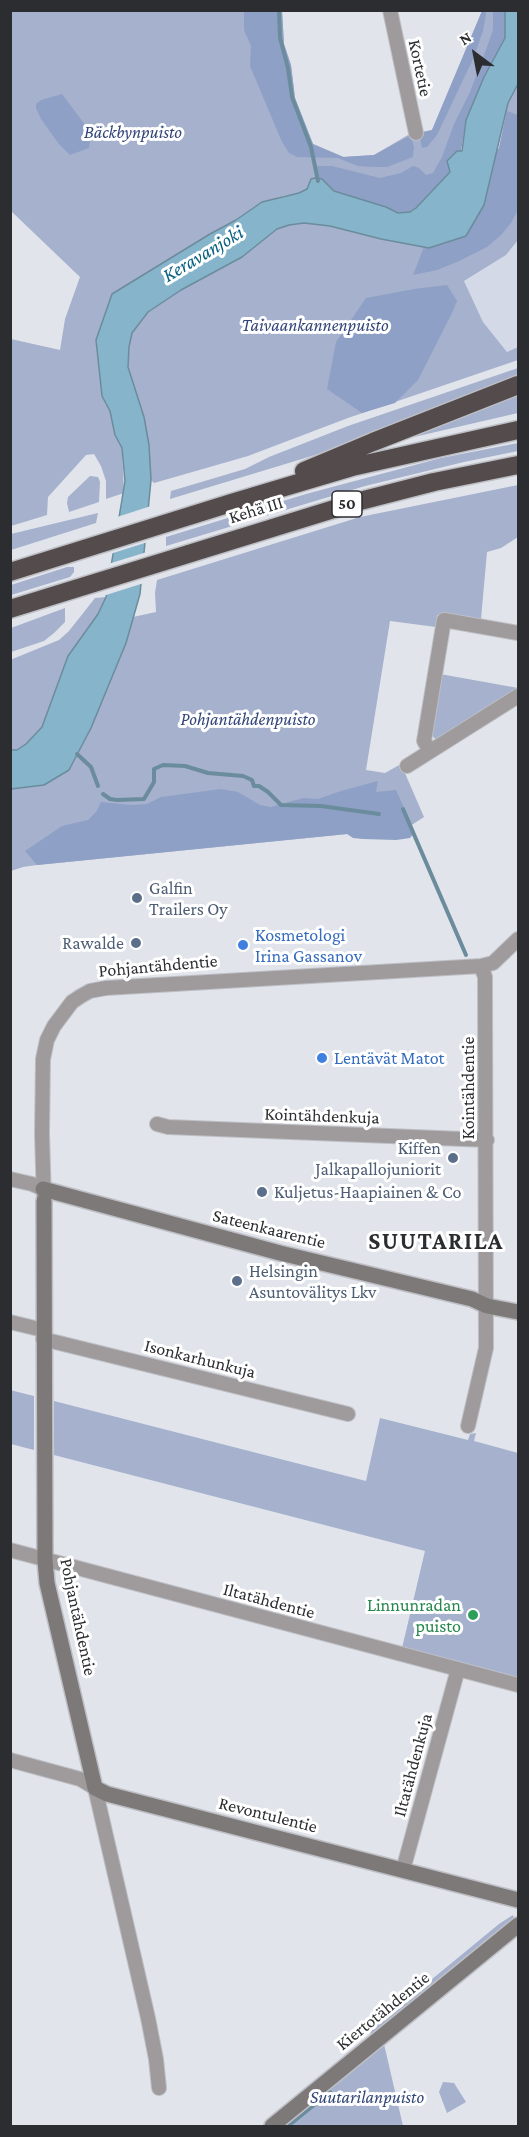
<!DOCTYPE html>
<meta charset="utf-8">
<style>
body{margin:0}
#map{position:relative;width:529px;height:2137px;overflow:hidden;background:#e1e4ea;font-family:"Crimson Pro",serif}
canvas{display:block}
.frame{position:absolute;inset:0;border:12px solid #2c2d30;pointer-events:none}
.north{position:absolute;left:445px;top:24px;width:60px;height:60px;-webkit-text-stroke:4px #fff;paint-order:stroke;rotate:328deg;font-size:16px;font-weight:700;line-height:24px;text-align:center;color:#2c2d30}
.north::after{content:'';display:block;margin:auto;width:21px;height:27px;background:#2c2d30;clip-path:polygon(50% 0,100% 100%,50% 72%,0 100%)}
</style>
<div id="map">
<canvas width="529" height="2137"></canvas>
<div class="frame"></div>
<div class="north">N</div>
</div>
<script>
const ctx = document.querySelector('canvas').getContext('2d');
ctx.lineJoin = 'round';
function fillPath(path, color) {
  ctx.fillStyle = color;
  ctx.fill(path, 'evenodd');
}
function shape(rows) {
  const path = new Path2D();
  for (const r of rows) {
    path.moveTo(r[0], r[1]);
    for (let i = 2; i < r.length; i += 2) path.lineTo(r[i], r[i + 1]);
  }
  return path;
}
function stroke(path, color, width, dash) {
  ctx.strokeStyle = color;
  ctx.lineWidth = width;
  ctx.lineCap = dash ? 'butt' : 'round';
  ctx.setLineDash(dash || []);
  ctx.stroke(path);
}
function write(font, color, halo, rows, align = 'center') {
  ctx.font = font + ' "Crimson Pro",serif';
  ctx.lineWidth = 6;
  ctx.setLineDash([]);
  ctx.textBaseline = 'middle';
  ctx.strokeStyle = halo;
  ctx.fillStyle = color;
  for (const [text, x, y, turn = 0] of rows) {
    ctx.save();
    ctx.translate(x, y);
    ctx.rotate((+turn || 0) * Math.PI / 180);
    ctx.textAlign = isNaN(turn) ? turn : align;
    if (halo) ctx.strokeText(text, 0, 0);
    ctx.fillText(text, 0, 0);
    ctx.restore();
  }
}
fillPath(shape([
 [518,240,518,347,507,352,483,322,464,281,506,255]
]), '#d3d9e6');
fillPath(shape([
 [11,11,282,11,284,44,291,65,295,98,313,144,344,157,374,155,408,135,432,130,482,11,502,11,503,17,429,190,311,179,307,189,299,193,283,196,254,207,236,220,210,234,112,294,102,322,102,396,110,411,115,435,122,448,124,493,106,499,106,481,101,466,94,454,86,455,48,497,47,515,11,526,11,339,60,350,65,319,80,277,11,211],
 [518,84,518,240,506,255,464,281,483,322,507,352,518,347,518,360,348,418,248,456,154,483,151,480,149,445,144,418,128,367,129,347,132,333,148,312,181,290,242,257,277,229,288,225,304,223,330,226,381,239,429,248,499,148,508,103],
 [518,368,518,378,348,445,170,499,171,491,245,469,269,457,348,426],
 [518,392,518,413,414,437,419,432],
 [518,443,518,451,464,462,365,486,166,546,166,537,306,494,441,458],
 [90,476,98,477,100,482,99,502,69,512,67,503,68,497],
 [518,485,518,537,501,548,487,552,481,619,479,621,437,615,436,627,390,621,366,770,385,773,401,764,424,817,407,828,37,865,23,867,11,871,11,789,44,785,69,770,91,728,126,643,133,617,156,612,155,593,157,580,360,517],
 [98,513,96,523,11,550,11,534],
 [67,567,74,567,74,572,70,577,11,595,11,585],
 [106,597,98,614,68,656,42,727,26,744,17,750,11,750,10,660,59,640,69,631,95,598],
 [65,608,65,622,54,633,44,641,11,652,11,628],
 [440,674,518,688,518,689,440,738,435,739,432,735],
 [10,1390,34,1396,34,1450,11,1444],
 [54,1401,366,1481,380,1418,468,1440,470,1434,476,1433,474,1441,518,1453,518,1678,402,1648,425,1551,54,1455],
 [513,1915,514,1919,372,2035,370,2033,369,2031,499,1924],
 [384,2044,403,2126,284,2126,343,2078],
 [443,2082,454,2083,466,2102,447,2113,439,2092]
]), '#a5b1cd');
fillPath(shape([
 [244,11,282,11,284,44,291,65,295,98,313,144,343,157,374,155,411,135,414,148,413,157,387,167,373,167,358,166,338,158,297,157,289,153,282,142,250,66,251,46,244,30],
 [482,11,485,11,486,14,483,31,473,59,437,135,427,147,422,148,419,133,432,130],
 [493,11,505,11,505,38,484,77,466,120,461,151,450,172,416,208,410,212,398,213,386,207,334,191,319,178,317,166,332,166,380,178,401,173,413,166,419,168,426,175,433,173,442,157,454,124,470,92,487,47,493,30],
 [62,94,91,133,89,148,70,155,59,144,41,119,36,108,36,104,41,100],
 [507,111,518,115,518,210,511,223,501,235,487,247,457,262,437,270,413,275,424,247,429,248,499,148],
 [447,285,457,301,452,313,418,380,395,403,362,413,327,389,336,342,366,298,414,289],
 [378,781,376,792,396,790,415,832,410,838,396,840,363,839,353,838,347,834,37,865,25,851,62,826,88,820,96,812,101,802,131,805,147,804,161,797,221,789,238,792,260,805,271,807,303,798,318,799,341,791]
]), '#8fa0c6');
const water = shape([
 [505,11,518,11,518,84,508,103,484,205,466,236,429,248,381,239,330,226,304,223,289,225,277,229,242,257,181,290,148,312,132,333,129,347,128,367,144,417,149,445,151,480,140,594,126,643,91,728,69,770,44,785,11,789,11,750,17,750,26,744,42,727,68,656,98,614,106,597,125,481,122,448,115,435,110,411,102,396,96,340,112,294,210,234,236,220,262,202,299,193,307,189,311,179,315,178,322,179,334,191,386,207,398,213,410,212,416,208,450,172,447,161,457,151,462,151,466,120,484,77,505,38,505,11]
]);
fillPath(water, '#86b4cb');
stroke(water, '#6b8c9c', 1.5);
fillPath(shape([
 [151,506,148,542,110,554,117,517],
 [147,552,144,583,103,596,108,564]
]), '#e1e4ea');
stroke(shape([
 [279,10,280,38,288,68,292,97,311,147,318,181],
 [77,754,91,767,98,786],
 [103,794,110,799,117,800,144,799,154,782,154,769,163,765,185,766,208,773,243,776,252,780,254,786,259,786,268,792,281,805,321,806,379,814],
 [403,809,466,955],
 [288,2126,330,2092]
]), '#6b8c9c', 4);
const street = shape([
 [390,10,416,133],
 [430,751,424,741,444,620,518,633],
 [407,766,518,696],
 [157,1124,168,1127,487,1140],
 [10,1179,32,1184,43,1189],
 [44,1200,42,1134,43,1059,47,1040,54,1026,72,1002,81,996,90,991,106,988,481,966,493,963,518,939],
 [10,1322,43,1330],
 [43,1339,348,1414],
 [468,1426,486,1348,485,977,481,966],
 [10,1550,518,1685],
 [10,1760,80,1779,95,1788,148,2018,156,2059,159,2088],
 [403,1870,458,1669]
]);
const secondary = shape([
 [43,1189,280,1253,472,1299,487,1306,518,1312],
 [44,1201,45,1560,47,1583,95,1788,107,1794,518,1900],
 [272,2126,518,1925]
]);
const highway = shape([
 [304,471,373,442,518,385],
 [10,572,231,503,352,467,518,430],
 [10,609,360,501,434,482,518,465]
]);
stroke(street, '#bdbfc5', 16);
stroke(secondary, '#bdbfc5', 18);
stroke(highway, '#bdbfc5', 21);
stroke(street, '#9f9b9c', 14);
stroke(secondary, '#7e7979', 15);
stroke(highway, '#534b4c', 18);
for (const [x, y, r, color] of [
 [137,898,6,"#5c6f8a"],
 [136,943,6,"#5c6f8a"],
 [243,945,6,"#3f7fe0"],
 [322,1058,6,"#3f7fe0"],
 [453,1158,6,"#5c6f8a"],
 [262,1192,6,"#5c6f8a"],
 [237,1281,6,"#5c6f8a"],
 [473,1615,6,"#2e9e5b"]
]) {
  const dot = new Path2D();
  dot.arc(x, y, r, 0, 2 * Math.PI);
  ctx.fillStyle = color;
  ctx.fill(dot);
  stroke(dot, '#fff', 2);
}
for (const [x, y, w] of [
 [347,504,30]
]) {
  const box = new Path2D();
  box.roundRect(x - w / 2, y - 13, w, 26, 4.5);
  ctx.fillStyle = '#fff';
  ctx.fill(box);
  stroke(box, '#2c2d30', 1.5);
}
write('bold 16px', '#2c2d30', null, [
 ["50",347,504]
]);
write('18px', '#2c2d30', '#fff', [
 ["Kortetie",420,68,78],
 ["Kehä III",256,510,-17],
 ["Pohjantähdentie",158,966,-5],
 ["Kointähdentie",468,1088,-90],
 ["Kointähdenkuja",322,1116,2],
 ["Sateenkaarentie",269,1229,14],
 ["Isonkarhunkuja",200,1359,14],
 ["Iltatähdentie",269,1601,15],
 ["Pohjantähdentie",78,1617,78],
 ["Iltatähdenkuja",413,1765,-75],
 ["Revontulentie",268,1815,14],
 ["Kiertotähdentie",383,2011,-39]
]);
write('italic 18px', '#324578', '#fff', [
 ["Bäckbynpuisto",133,132],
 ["Taivaankannenpuisto",315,325],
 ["Pohjantähdenpuisto",248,719],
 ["Suutarilanpuisto",367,2097]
]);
write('18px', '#4e5e75', '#fff', [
 ["Galfin",149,888],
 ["Trailers Oy",149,909],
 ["Rawalde",124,943,"right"],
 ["Kiffen",441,1148,"right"],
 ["Jalkapallojuniorit",441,1169,"right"],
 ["Kuljetus-Haapiainen & Co",274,1192],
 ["Helsingin",249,1271],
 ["Asuntovälitys Lkv",249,1292]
], 'left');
write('18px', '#366cbe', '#fff', [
 ["Kosmetologi",255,935],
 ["Irina Gassanov",255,956],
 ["Lentävät Matot",334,1058]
], 'left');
write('18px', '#27864d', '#fff', [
 ["Linnunradan",461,1605],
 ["puisto",461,1626]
], 'right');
write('italic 20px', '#076080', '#fff', [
 ["Keravanjoki",203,254,-31]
]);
ctx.letterSpacing = '1.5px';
write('bold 24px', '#2c2d30', '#fff', [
 ["SUUTARILA",436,1242]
]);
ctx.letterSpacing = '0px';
</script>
